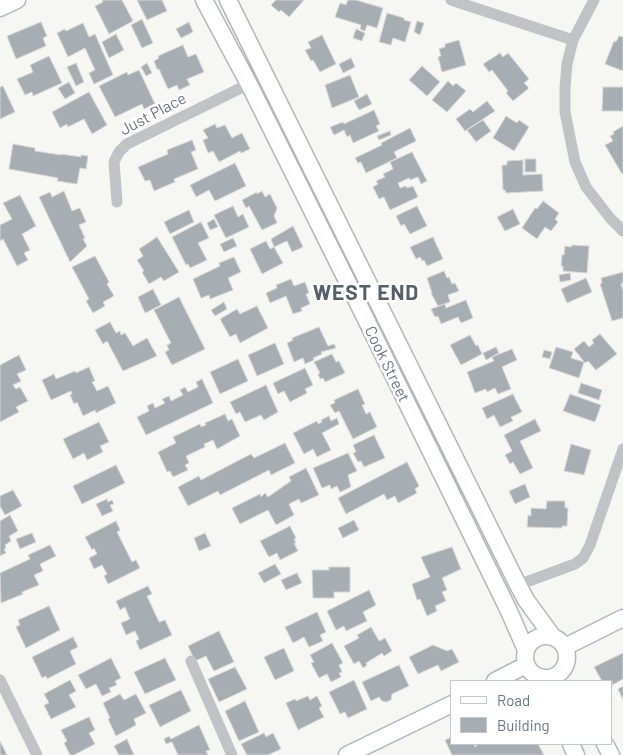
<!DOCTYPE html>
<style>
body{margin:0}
#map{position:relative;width:623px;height:755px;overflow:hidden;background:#f6f6f3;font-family:Barlow,sans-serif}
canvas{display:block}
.legend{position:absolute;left:450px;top:680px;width:162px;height:65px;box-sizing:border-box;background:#fff;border:1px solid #c2c8cd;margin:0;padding:6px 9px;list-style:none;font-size:15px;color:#677681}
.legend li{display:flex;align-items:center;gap:10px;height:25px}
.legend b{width:25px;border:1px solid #c2c8cd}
</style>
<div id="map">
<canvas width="623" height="755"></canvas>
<ul class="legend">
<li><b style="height:6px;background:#fff"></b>Road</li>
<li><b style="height:14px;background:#a7aeb3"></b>Building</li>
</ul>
</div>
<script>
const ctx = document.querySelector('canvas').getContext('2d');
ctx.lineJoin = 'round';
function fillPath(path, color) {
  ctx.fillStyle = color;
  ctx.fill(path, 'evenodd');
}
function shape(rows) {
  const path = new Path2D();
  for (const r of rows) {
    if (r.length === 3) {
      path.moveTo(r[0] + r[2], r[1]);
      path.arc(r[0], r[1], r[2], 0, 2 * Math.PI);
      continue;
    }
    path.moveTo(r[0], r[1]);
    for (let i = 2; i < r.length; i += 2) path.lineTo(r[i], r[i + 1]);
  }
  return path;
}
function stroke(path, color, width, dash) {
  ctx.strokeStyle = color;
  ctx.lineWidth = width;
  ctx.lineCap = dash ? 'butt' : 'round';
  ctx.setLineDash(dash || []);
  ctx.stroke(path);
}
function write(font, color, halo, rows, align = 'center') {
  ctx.font = font + ' Barlow,sans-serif';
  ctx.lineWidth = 5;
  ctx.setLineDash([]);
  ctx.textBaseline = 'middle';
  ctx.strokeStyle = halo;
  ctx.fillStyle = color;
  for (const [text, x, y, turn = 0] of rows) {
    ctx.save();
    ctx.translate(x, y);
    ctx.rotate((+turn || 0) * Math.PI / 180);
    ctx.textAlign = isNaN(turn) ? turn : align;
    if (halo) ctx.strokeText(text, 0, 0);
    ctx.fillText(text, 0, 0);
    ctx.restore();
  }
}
const building = shape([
 [102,0,122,0,133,21,109,34,95,6,103,2,102,0],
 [137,0,162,0,167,11,147,20,137,0],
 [276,0,304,0,289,17,281,10,279,12,271,5,276,0],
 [348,0,356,0,383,8,377,28,367,25,365,31,360,29,361,25,335,17,340,3,346,5,348,0],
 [387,13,404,18,404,20,411,22,405,42,393,38,391,45,379,42,387,13],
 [142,19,153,43,142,48,131,25,142,19],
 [417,21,424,23,420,35,414,32,417,21],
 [41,22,47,36,43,38,46,46,16,59,7,36,41,22],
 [189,22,193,32,181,38,176,29,189,22],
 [83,23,89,37,95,34,113,75,94,84,89,73,95,70,85,48,68,57,57,33,65,29,66,31,83,23],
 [356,29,365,33,362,41,353,38,356,29],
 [116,34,124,50,109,58,102,42,116,34],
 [322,35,336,64,320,72,313,60,311,61,305,50,311,48,308,42,322,35],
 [619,36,623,37,623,71,605,64,614,41,616,42,619,36],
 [459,40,466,65,442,72,438,57,441,56,439,49,445,47,445,44,459,40],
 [183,45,188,57,196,54,204,72,187,79,190,85,179,90,177,85,168,89,159,69,157,69,154,61,159,58,158,56,183,45],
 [500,53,503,57,508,53,529,79,524,83,529,88,513,101,506,93,508,91,492,70,489,72,483,64,500,53],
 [49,56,62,83,33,96,32,92,25,95,17,79,33,72,30,65,49,56],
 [351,58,355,67,343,73,339,64,351,58],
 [76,63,84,82,76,86,67,67,76,63],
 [147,63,152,73,146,76,141,67,147,63],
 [422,66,440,82,427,96,409,80,422,66],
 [139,70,155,104,144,109,142,104,115,117,99,86,127,72,128,75,139,70],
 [350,75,359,97,332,108,325,85,350,75],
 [448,81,453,86,456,83,466,91,447,112,432,100,448,81],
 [69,82,75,93,65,99,58,88,69,82],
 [3,86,15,112,0,119,0,87,3,86],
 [603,87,623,87,623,111,602,111,603,87],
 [89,92,107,125,92,134,84,119,68,127,67,124,60,128,52,112,89,92],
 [367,94,372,104,359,110,354,101,367,94],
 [487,101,495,111,465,131,456,119,470,109,473,112,487,101],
 [374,110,380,124,376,126,379,131,353,143,350,135,347,137,344,130,334,135,330,127,343,122,344,124,374,110],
 [506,116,517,123,519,120,529,127,514,151,493,138,506,116],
 [483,120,491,131,476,142,467,130,483,120],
 [215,124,217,128,225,125,232,138,242,133,250,149,241,153,240,151,219,162,213,151,208,153,203,140,208,138,203,130,215,124],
 [623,126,623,174,622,174,605,145,613,141,610,136,614,134,613,132,623,126],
 [410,128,416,141,394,152,397,158,366,173,361,162,358,163,355,158,382,145,381,143,410,128],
 [390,131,391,135,379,140,377,136,390,131],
 [192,140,196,150,191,152,198,169,174,179,175,182,154,191,150,180,145,181,138,167,168,154,167,150,192,140],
 [13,144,35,148,35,151,61,155,61,154,81,157,81,155,88,156,86,169,80,168,77,184,57,181,58,178,9,169,13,144],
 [412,152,427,181,421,184,418,177,410,180,409,178,398,183,400,188,406,186,407,188,413,186,418,197,390,210,384,197,379,199,373,187,378,184,376,181,385,177,383,174,393,169,390,162,412,152],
 [525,159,536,159,536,172,525,172,525,159],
 [523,160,523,175,542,174,543,191,506,193,505,190,503,190,502,165,507,165,507,161,523,160],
 [235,163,246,186,215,201,209,190,196,197,190,185,235,163],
 [64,191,72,211,80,208,86,222,79,225,85,238,83,239,87,246,70,262,39,197,50,192,52,197,64,191],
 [262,191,265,197,270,194,277,208,274,216,277,223,262,230,249,206,246,208,242,200,257,192,257,194,262,191],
 [20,195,36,226,22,234,30,250,24,253,28,260,17,266,3,239,0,241,0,225,12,219,3,203,20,195],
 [543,201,559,213,555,219,558,222,551,231,545,227,537,239,522,228,535,208,537,209,543,201],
 [233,206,238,217,243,214,249,227,226,238,214,215,233,206],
 [417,206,427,226,410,234,404,224,401,226,396,216,417,206],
 [513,209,520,224,505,231,497,217,513,209],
 [189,210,194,222,170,234,164,222,189,210],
 [214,219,218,227,210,230,207,223,214,219],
 [201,222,209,238,198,243,207,260,190,268,188,264,186,265,172,237,201,222],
 [293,226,303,247,292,252,287,241,274,247,271,239,293,226],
 [157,237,179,272,164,281,161,277,149,284,142,272,144,271,137,260,143,256,139,249,157,237],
 [433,237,443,259,427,266,424,260,422,261,420,257,416,259,410,247,433,237],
 [233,238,237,246,224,252,220,244,233,238],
 [266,241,270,249,274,247,283,263,262,274,250,249,266,241],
 [572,245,589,246,587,273,563,271,563,266,561,266,562,255,564,255,565,246,571,247,572,245],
 [95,256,109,282,107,284,114,296,103,302,105,306,93,313,86,301,89,299,72,267,95,256],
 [234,257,241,272,228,278,233,290,210,299,209,295,201,298,193,279,220,266,219,263,234,257],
 [444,271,447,278,449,277,452,284,455,283,459,291,448,295,450,302,438,306,431,293,432,293,427,278,444,271],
 [623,272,623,283,621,284,623,290,623,318,612,321,600,284,602,283,601,278,623,272],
 [570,273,571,280,560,282,559,275,570,273],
 [586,278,592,292,567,303,561,289,586,278],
 [291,279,294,286,305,282,309,293,306,294,310,304,301,308,302,311,293,314,286,296,270,303,266,293,277,288,276,285,291,279],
 [153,289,161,305,145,313,138,297,153,289],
 [179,297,205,349,172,365,165,352,169,350,167,345,171,343,154,310,179,297],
 [466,300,473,318,461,323,458,317,441,324,438,316,435,317,431,309,445,304,446,308,466,300],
 [224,302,227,309,215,316,211,310,224,302],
 [257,306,268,328,240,343,236,334,230,337,220,319,237,309,240,314,257,306],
 [110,322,116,333,120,331,121,335,125,333,133,346,147,338,157,356,123,371,107,341,103,344,95,330,110,322],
 [319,327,328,346,334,344,336,348,321,352,322,354,313,358,314,360,305,364,303,358,294,362,287,343,293,340,292,338,319,327],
 [600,334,617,354,596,370,588,361,585,363,574,349,584,341,589,347,594,343,592,340,600,334],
 [470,335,476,346,478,345,482,354,461,365,450,345,470,335],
 [275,343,284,364,257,376,248,355,275,343],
 [496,347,499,353,486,360,483,353,496,347],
 [556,347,573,352,571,358,584,362,579,378,549,368,556,347],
 [512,349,517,360,502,367,511,389,498,394,495,388,487,392,486,389,475,393,467,372,494,361,492,357,512,349],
 [544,350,552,352,550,359,542,357,544,350],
 [332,354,336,362,339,361,345,373,325,382,323,378,320,379,318,374,320,373,314,362,332,354],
 [19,355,26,370,17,374,21,381,13,385,16,389,20,387,28,401,16,407,19,412,0,422,0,365,19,355],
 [238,359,248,381,220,394,210,372,238,359],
 [89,367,95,381,92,382,97,391,108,386,116,403,96,413,95,410,83,416,77,402,74,404,70,395,72,394,71,391,51,400,42,380,54,374,56,379,75,371,76,373,89,367],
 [305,368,313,385,305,389,307,393,290,402,284,391,278,394,273,383,305,368],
 [202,379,213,403,146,435,137,417,149,411,147,406,153,403,155,408,165,403,162,399,169,396,171,401,183,395,180,390,185,387,188,392,198,387,196,382,202,379],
 [581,383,602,390,599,400,578,393,581,383],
 [266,385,278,412,264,420,261,415,245,422,240,412,236,414,230,402,266,385],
 [358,389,365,404,362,405,366,414,370,412,377,427,353,439,339,411,335,413,330,405,335,403,334,400,358,389],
 [513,394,522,412,511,417,513,421,500,427,494,415,487,419,482,408,513,394],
 [570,394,601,405,595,422,563,411,570,394],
 [225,414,228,421,232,419,240,436,217,449,213,440,204,444,205,447,186,456,189,463,185,465,188,470,173,477,170,471,167,472,158,452,176,443,173,437,200,424,201,427,206,425,205,423,225,414],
 [329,416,331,421,337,418,339,424,322,433,331,450,317,457,313,449,304,454,293,433,317,421,318,424,322,422,321,420,329,416],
 [535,419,541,431,520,441,533,468,520,474,513,462,510,464,505,455,512,451,504,435,535,419],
 [99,422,109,442,100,446,103,452,87,460,84,453,73,459,63,439,99,422],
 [374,435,385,458,364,467,361,461,358,462,353,453,356,452,353,445,374,435],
 [285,443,295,463,271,475,269,470,220,495,218,491,188,506,178,487,199,476,201,480,251,454,254,458,285,443],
 [571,444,591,450,584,475,564,471,571,444],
 [348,453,357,471,348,475,351,487,340,492,337,486,331,489,330,485,322,488,313,468,348,453],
 [407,462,419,486,415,489,417,493,398,503,395,496,387,500,384,494,346,514,338,498,407,462],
 [116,465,125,483,82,504,73,486,116,465],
 [306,468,319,495,301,503,299,499,289,504,294,515,276,525,268,510,240,524,232,508,260,494,261,497,265,493,268,497,291,481,289,477,306,468],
 [525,484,530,497,515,504,509,491,525,484],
 [13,490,22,506,5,515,0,506,0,496,13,490],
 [107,499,108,502,112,500,114,504,110,505,113,511,102,516,96,504,107,499],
 [547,501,565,501,565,508,568,508,567,526,562,526,562,528,527,527,528,515,531,516,531,508,546,509,547,501],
 [10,515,18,531,9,536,11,541,5,545,6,548,4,549,6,553,0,556,0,521,10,515],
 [354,520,359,530,343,538,338,528,354,520],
 [116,521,120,530,117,532,132,562,136,560,140,568,108,584,104,576,107,574,102,565,94,569,89,558,97,554,94,548,92,550,85,537,116,521],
 [290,526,296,538,294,539,296,543,294,543,298,551,280,560,277,553,269,557,260,541,290,526],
 [32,533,36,542,20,549,16,539,32,533],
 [205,533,211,546,199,551,194,538,205,533],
 [50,545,56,556,40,564,43,571,34,575,39,585,22,592,23,594,1,603,0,573,30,559,28,555,50,545],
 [452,547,461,569,442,578,447,590,442,592,446,601,435,606,437,611,427,616,420,599,417,600,412,584,430,577,421,557,452,547],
 [275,564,281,574,264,583,258,573,275,564],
 [329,567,350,567,350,592,334,592,334,598,313,598,312,570,329,570,329,567],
 [297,573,302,583,286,590,281,580,297,573],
 [148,586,152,594,147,596,159,622,165,620,172,635,140,650,136,641,139,639,135,631,126,635,121,623,130,619,125,607,120,610,116,601,148,586],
 [369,590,376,605,363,612,367,621,346,631,344,626,336,630,327,611,369,590],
 [49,606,60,630,26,648,16,627,20,625,18,620,49,606],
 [317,612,326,632,320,635,323,641,309,647,304,637,293,643,285,627,317,612],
 [371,627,379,641,385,638,392,651,384,656,382,653,366,663,367,665,363,668,359,661,354,664,344,646,359,638,357,635,371,627],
 [219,631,234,662,214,671,206,656,195,661,188,646,219,631],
 [73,637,78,647,70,651,76,664,47,679,46,676,42,678,32,657,73,637],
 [332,643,343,663,339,665,342,672,339,673,341,677,331,682,327,674,319,678,311,663,314,662,310,655,332,643],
 [433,645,447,651,452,649,459,662,441,671,438,665,418,674,409,657,433,645],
 [284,648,294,671,275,680,264,657,284,648],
 [623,653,623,679,612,685,612,681,602,681,594,667,623,653],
 [111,658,121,678,115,681,117,685,109,688,111,692,102,696,96,684,86,689,78,675,111,658],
 [165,658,176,680,145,694,134,672,165,658],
 [399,665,409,686,392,694,391,700,386,702,382,701,379,697,371,701,362,682,399,665],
 [235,667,247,689,219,702,208,679,235,667],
 [70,680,76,691,69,695,76,707,51,719,44,705,49,703,44,694,70,680],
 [354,680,367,709,348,718,345,712,340,714,329,692,354,680],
 [623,686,623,700,618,689,623,686],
 [181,690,191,711,160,727,149,705,181,690],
 [120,694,124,700,136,694,146,713,134,719,136,725,116,736,108,719,110,718,103,703,120,694],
 [308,696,310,700,317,696,322,706,319,708,324,717,298,730,286,703,295,699,296,701,308,696],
 [245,701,259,732,239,741,225,711,245,701],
 [89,717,95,730,89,733,95,744,74,755,70,755,64,743,67,741,61,730,89,717],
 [199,725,210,750,206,751,208,755,178,755,172,742,166,744,164,739,169,736,171,739,199,725],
 [264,733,266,737,273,733,281,749,268,755,247,755,241,744,264,733],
 [452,737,452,744,474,744,475,747,477,745,477,744,538,744,544,755,452,755,445,740,452,737],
 [127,739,134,755,119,755,114,746,127,739],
 [0,741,7,755,0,755,0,741]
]);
fillPath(building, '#a7aeb3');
stroke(building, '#d7d7d5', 1);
const secondary = shape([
 [204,0,249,84,352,291,508,609,526,650],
 [228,0,518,585,526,600,553,637],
 [0,8,17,0],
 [546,657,21],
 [565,647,623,618],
 [495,681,526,665],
 [571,744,576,755],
 [605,744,611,755],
 [347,755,452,704]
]);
stroke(secondary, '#b2b7ba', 19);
stroke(shape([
 [451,0,573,40],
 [594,0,573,40,567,64,565,88,565,112,575,162,586,187,610,218,623,231],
 [117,202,114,162,119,152,127,144,249,84],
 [518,585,575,564,583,558,590,545,623,449],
 [191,661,232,755],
 [0,680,37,755]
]), '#bfc3c6', 11);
stroke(secondary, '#fff', 16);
write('16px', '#677681', '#fff', [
 ["Just Place",153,114,-28],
 ["Cook Street",387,364,64]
]);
ctx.letterSpacing = '1px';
write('bold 21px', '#545f67', '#fff', [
 ["WEST END",366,293]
]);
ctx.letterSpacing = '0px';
</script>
